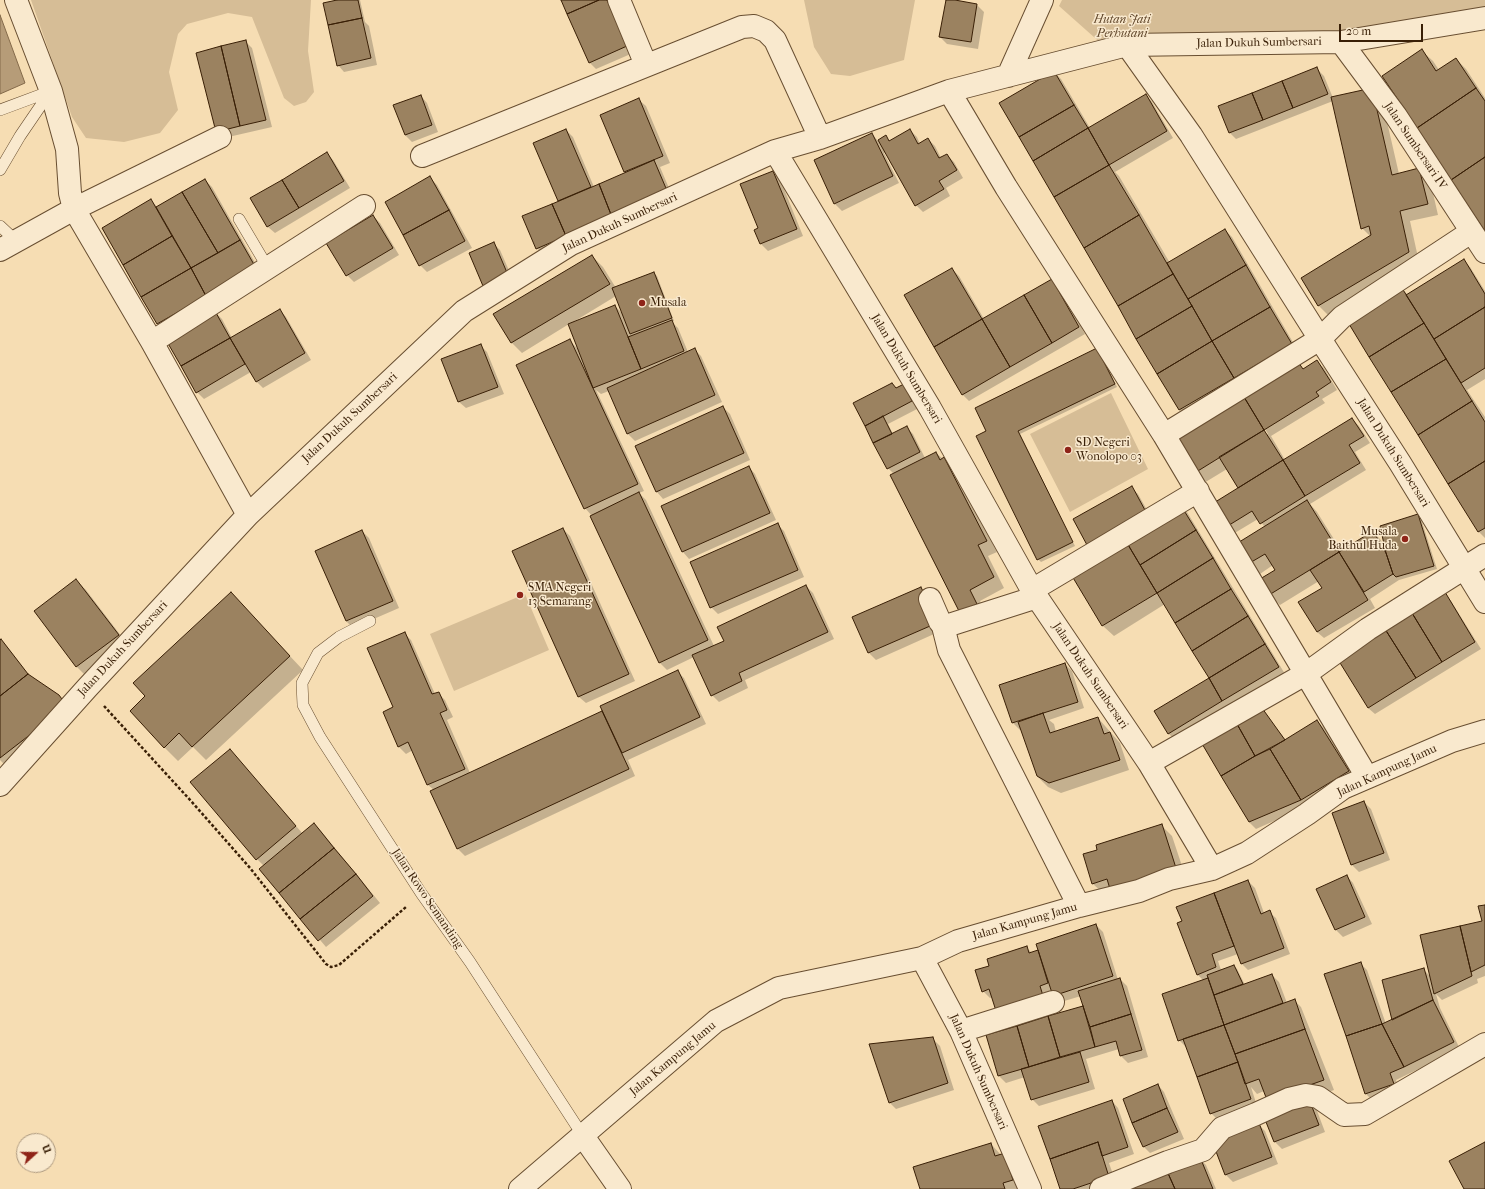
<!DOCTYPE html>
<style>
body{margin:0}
#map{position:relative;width:1485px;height:1189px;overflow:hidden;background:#f6ddb3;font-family:"IM FELL French Canon",serif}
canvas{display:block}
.north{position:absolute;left:16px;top:1133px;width:40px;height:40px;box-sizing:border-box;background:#f9e9ce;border:1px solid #ac987e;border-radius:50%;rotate:69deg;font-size:11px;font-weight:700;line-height:16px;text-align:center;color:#391f06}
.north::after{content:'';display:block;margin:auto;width:14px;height:18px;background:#8f2418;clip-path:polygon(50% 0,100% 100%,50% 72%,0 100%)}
.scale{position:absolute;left:1339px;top:24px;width:84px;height:18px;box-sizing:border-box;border:2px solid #391f06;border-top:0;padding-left:5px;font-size:12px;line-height:14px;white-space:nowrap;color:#391f06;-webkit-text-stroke:3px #f9e9ce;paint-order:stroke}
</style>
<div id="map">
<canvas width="1485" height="1189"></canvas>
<div class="north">U</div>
<div class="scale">20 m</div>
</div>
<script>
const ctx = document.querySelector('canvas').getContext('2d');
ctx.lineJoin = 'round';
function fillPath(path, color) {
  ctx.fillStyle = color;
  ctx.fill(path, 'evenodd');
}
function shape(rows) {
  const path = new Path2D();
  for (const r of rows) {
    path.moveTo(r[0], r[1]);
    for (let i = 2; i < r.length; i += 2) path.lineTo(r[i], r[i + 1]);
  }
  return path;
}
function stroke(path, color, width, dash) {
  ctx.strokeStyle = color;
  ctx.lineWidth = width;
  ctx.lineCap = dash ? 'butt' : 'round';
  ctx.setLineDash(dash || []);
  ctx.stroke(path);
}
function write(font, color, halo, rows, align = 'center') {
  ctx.font = font + ' "IM FELL French Canon",serif';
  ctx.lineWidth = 3;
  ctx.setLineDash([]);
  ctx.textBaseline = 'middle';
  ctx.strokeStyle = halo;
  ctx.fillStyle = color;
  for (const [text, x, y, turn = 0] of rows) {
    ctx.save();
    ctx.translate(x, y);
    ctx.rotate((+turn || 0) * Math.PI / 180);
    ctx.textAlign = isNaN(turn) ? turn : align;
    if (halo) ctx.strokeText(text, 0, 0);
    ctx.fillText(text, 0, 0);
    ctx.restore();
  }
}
fillPath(shape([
 [31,0,311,0,308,51,314,92,306,102,294,106,284,98,252,17,228,13,187,24,178,34,169,72,178,110,160,133,124,142,86,138,72,117],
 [804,0,915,0,904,60,850,76,831,74,814,47],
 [1062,0,1485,0,1485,26,1113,54,1059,6],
 [1111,393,1148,469,1070,512,1030,434],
 [525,594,549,650,454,691,430,634]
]), '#d6bd96');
const water = shape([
 [0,15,25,83,0,94,0,15]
]);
fillPath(water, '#b69c78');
stroke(water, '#846a4a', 1);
fillPath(shape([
 [341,0,360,0,365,22,369,26,377,65,344,72,338,65],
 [562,0,610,0,633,53,596,69,590,63],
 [947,0,977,5,984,12,978,49,947,44,940,37],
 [245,41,252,48,272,127,224,138],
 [1422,51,1433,61,1439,70,1456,59,1466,69,1485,98,1485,231,1384,76],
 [1317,69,1324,76,1333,98,1382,100,1399,174,1419,170,1430,180,1438,215,1410,221,1419,262,1329,316,1319,306,1302,278,1371,237,1362,228,1333,101,1236,139,1229,132],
 [1054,72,1061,79,1090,128,1146,95,1152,102,1173,138,1115,172,1119,176,1170,263,1225,230,1232,237,1298,351,1187,417,1180,410,1118,306],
 [421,96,427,103,438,132,412,142,405,135],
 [639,100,646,106,670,163,660,167,674,200,544,255,537,248,559,201,534,144,566,130,573,137,594,187,626,173,601,115],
 [910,130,917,137,920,144,928,139,935,146,941,158,947,155,954,162,963,178,946,188,950,196,923,212,916,205,886,152,884,153,899,183,842,211,835,204,815,161,872,134,878,141,886,137,890,141],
 [327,154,333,160,350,188,275,233,268,227,251,199],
 [773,172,780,179,803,236,768,251,761,244,759,229],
 [430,178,437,185,472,248,427,272,420,265],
 [205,180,212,187,262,275,165,331,158,324,103,228,151,200,158,208],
 [373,216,380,223,399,255,354,282,347,275],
 [493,243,500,250,514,282,470,253],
 [592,256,603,267,616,288,654,273,657,276,674,321,672,322,678,328,688,352,694,349,701,356,722,402,635,441,628,434,609,391,601,394,596,390,644,491,639,493,646,500,714,646,725,641,806,586,813,593,834,639,745,680,748,688,719,702,712,695,694,657,667,670,660,663,592,516,585,508,569,340,579,350,569,324,522,353,511,342],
 [616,296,623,314,615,306,576,322,575,321],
 [1463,260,1470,267,1485,291,1485,379,1467,390,1485,417,1485,538,1479,532,1418,435,1400,287,1408,295],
 [952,269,959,276,984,319,1052,280,1059,287,1085,334,969,401,963,395],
 [280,310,286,317,311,360,263,388,256,381,251,372,204,399,197,392,215,312,222,319,232,338],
 [480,345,487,352,504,394,466,408,459,402],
 [1100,352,1117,387,1020,434,1075,546,1041,562,1038,559,988,432],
 [1296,360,1304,370,1317,362,1324,368,1337,390,1322,399,1325,403,1271,436,1285,460,1352,419,1359,426,1370,443,1355,452,1366,470,1310,504,1317,512,1342,552,1373,532,1380,539,1387,550,1381,527,1418,516,1421,519,1437,569,1399,580,1370,599,1375,608,1324,638,1317,632,1299,602,1323,589,1319,581,1280,605,1270,595,1261,580,1276,570,1273,565,1260,574,1249,564,1238,544,1265,527,1258,519,1233,534,1227,527,1213,505,1239,489,1227,469,1204,483,1194,473,1171,437],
 [1248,404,1250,404,1268,434,1266,435],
 [892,384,897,389,904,385,919,408,888,424,893,434,906,427,913,434,925,458,936,453,955,469,997,552,988,556,1004,588,980,601,987,615,972,623,894,474,888,468,854,403],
 [723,407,730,414,750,460,663,499,657,492,636,447],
 [749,467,755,474,776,520,689,559,683,552],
 [1131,487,1138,494,1152,519,1094,551],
 [1180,505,1187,512,1285,674,1175,740,1168,733,1210,678,1165,604,1114,636,1103,626,1070,571],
 [777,524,784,531,804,577,718,614,711,607],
 [563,529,570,536,635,681,586,703,579,697],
 [362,531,369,538,399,608,353,628,346,621],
 [76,580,86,590,128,645,87,677,77,667,35,611],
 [921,588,928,595,943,630,876,660,869,653],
 [1445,594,1451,601,1481,649,1375,714,1368,708],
 [244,607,303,670,206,760,193,747,178,761,164,747],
 [404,633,411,640,435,694,438,693,445,700,453,717,447,720,470,773,603,711,677,671,684,678,706,724,628,760,635,776,465,856,458,849,434,790,428,785,413,750,406,754,399,747,384,712,395,708],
 [1,641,8,648,31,678,69,707,76,716,9,769,0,760,0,642],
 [1065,664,1072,671,1084,708,1049,720,1054,724,1056,732,1098,718,1120,743,1129,770,1061,793,1048,787,1037,776,1022,729,1020,730,1013,723,1000,686],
 [1261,710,1286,740,1317,721,1324,728,1355,778,1308,806,1256,829,1249,822,1202,742],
 [1274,744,1275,747,1262,753,1261,751],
 [230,750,303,834,314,824,321,831,380,903,326,947,260,869,264,866,257,859],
 [1364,802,1371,809,1390,860,1359,872,1352,865,1333,814],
 [1161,825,1172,836,1186,878,1104,894,1093,884,1084,855],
 [1347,876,1353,883,1372,924,1343,937,1336,930,1318,889],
 [1248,881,1255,888,1264,913,1269,912,1276,918,1290,954,1248,970,1242,964,1238,954,1218,961,1221,970,1234,966,1237,969,1245,985,1272,975,1279,982,1287,1003,1294,1000,1301,1007,1334,1090,1308,1100,1316,1108,1325,1132,1282,1149,1275,1142,1286,1109,1264,1091,1257,1094,1251,1087,1257,1106,1218,1120,1211,1113,1186,1047,1179,1040,1204,981,1197,974,1178,907],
 [1485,906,1485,976,1477,979,1478,983,1442,1000,1436,994,1440,1008,1460,1049,1396,1080,1400,1091,1373,1101,1366,1094,1326,975,1360,963,1367,970,1386,1024,1393,1020,1424,970,1431,977,1483,921],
 [1096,925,1103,932,1118,980,1120,979,1127,986,1148,1057,1128,1063,1121,1056,1119,1049,1086,1059,1095,1089,1039,1106,1032,1099,1025,1077,1006,1083,999,1076,987,1036,1084,1006,1081,996,1061,1002,1052,991,1046,992,1050,1006,992,997,990,998,983,991,990,966,1027,948,1032,953],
 [933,1039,940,1046,954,1090,896,1109,889,1102],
 [1158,1085,1164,1092,1184,1139,1150,1153,1143,1146],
 [1112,1101,1118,1108,1134,1154,1109,1163,1116,1183,1100,1189,1061,1189],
 [1258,1124,1265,1131,1278,1164,1233,1182,1226,1175,1214,1142],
 [991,1144,1001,1155,1023,1189,921,1189],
 [1199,1158,1206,1165,1216,1189,1125,1189]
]), '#0003');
const building = shape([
 [337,0,358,0,362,18,328,25,323,3,337,0],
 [561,0,599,0,567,14,561,0],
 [599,0,607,0,627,46,589,63,567,14,599,0],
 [946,0,955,0,977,4,971,42,939,37,946,0],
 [362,18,371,58,337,66,328,25,362,18],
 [246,40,266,120,240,126,221,46,246,40],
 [221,46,240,126,216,132,196,53,221,46],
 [1422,49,1436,71,1456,58,1476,88,1417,128,1382,76,1422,49],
 [1317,67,1328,94,1293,108,1282,81,1317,67],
 [1054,71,1074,105,1019,137,999,103,1054,71],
 [1282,81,1293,108,1263,120,1252,93,1282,81],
 [1372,88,1392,175,1419,168,1428,204,1400,211,1409,252,1318,306,1301,278,1371,235,1369,226,1361,229,1331,97,1372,88],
 [1476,88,1485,101,1485,157,1451,180,1417,128,1476,88],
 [1252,93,1263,120,1229,133,1218,106,1252,93],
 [1146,94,1167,131,1109,165,1088,128,1146,94],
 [421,95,432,125,405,135,393,105,421,95],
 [639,98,663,156,624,172,600,115,639,98],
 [1074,105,1088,128,1033,161,1019,137,1074,105],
 [1088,128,1109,165,1054,197,1033,161,1088,128],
 [566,129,591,187,558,201,533,143,566,129],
 [910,129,918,144,928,138,939,158,947,154,957,170,939,181,944,189,915,206,878,140,886,135,889,141,910,129],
 [872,133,893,176,834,204,814,160,872,133],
 [327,152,344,181,299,208,282,180,327,152],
 [1485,157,1485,230,1484,230,1451,180,1485,157],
 [654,160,668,193,612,217,599,184,654,160],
 [1109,165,1139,215,1084,248,1054,197,1109,165],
 [773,171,797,229,760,244,754,230,758,228,740,184,773,171],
 [430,176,449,210,403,235,385,202,430,176],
 [205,179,240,240,218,253,182,192,205,179],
 [282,180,299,208,267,227,250,198,282,180],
 [599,184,612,217,566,236,552,204,599,184],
 [182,192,218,253,191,268,156,207,182,192],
 [151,199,172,236,123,265,102,228,151,199],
 [552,204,566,236,536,249,522,216,552,204],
 [449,210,465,241,419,266,403,235,449,210],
 [373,215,393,248,346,276,326,243,373,215],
 [1139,215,1173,274,1118,306,1084,248,1139,215],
 [1225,229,1246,265,1188,299,1167,263,1225,229],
 [172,236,191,268,141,297,123,265,172,236],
 [240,240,256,268,206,296,191,268,240,240],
 [494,242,508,275,483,286,469,253,494,242],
 [592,255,610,284,511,343,493,314,592,255],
 [1464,259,1485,294,1485,307,1434,339,1406,295,1464,259],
 [1246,265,1270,307,1212,341,1188,299,1246,265],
 [191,268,206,296,157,324,141,297,191,268],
 [952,268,982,319,934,347,904,295,952,268],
 [654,272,672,318,630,334,612,288,654,272],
 [1173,274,1192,306,1136,339,1118,306,1173,274],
 [1052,279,1079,327,1052,343,1024,295,1052,279],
 [1400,285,1424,323,1369,357,1346,319,1400,285],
 [1024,295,1052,343,1010,367,982,319,1024,295],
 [615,305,641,369,593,388,568,324,615,305],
 [1192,306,1212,341,1157,374,1136,339,1192,306],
 [1270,307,1292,344,1234,378,1212,341,1270,307],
 [1485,307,1485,368,1461,383,1434,339,1485,307],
 [280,309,305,353,256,382,230,338,280,309],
 [215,311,230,338,181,366,166,340,215,311],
 [982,319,1010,367,962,395,934,347,982,319],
 [672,320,684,351,641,369,628,337,672,320],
 [1424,323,1446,359,1391,392,1369,357,1424,323],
 [230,338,245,364,196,393,181,366,230,338],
 [570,339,638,484,584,509,516,365,570,339],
 [1212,341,1234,378,1179,410,1157,374,1212,341],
 [481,344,498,387,458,402,441,359,481,344],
 [695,348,715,395,627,434,607,388,695,348],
 [1097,348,1115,384,1018,431,1073,542,1037,560,976,436,986,431,975,408,1097,348],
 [1296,359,1303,369,1317,360,1331,382,1316,392,1319,396,1264,430,1241,392,1296,359],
 [1446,359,1472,401,1418,435,1391,392,1446,359],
 [892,383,896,388,904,384,912,401,865,426,853,403,892,383],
 [1241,392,1264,430,1193,474,1170,436,1241,392],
 [1472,401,1485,422,1485,461,1448,484,1418,435,1472,401],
 [723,406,744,453,656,492,635,446,723,406],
 [883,416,892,434,873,443,865,426,883,416],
 [1352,418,1364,436,1349,445,1360,463,1305,496,1283,460,1352,418],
 [907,426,920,452,887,469,873,443,907,426],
 [1264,430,1283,460,1238,488,1219,457,1264,430],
 [936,452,940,460,944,457,987,541,978,545,994,577,970,590,977,604,960,613,890,475,936,452],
 [1283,460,1305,496,1260,524,1252,511,1226,527,1212,504,1283,460],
 [1485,461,1485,528,1478,532,1448,484,1485,461],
 [749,466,770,513,682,552,661,506,749,466],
 [1132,486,1146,512,1087,545,1073,519,1132,486],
 [639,492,708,640,659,663,590,516,639,492],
 [1307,500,1339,552,1269,595,1260,579,1275,570,1265,554,1248,564,1236,544,1307,500],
 [1180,504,1196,530,1140,565,1124,538,1180,504],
 [1418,514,1434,566,1396,577,1393,574,1386,553,1380,526,1418,514],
 [778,523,798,570,710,608,690,562,778,523],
 [563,528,629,674,578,697,512,551,563,528],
 [362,530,393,601,346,621,315,551,362,530],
 [1196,530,1213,558,1157,593,1140,565,1196,530],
 [1373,531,1386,553,1393,574,1364,592,1339,552,1373,531],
 [1124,538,1157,593,1102,626,1069,571,1124,538],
 [1339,552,1368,600,1317,632,1298,602,1322,588,1310,570,1339,552],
 [1213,558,1231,589,1175,623,1157,593,1213,558],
 [76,579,119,635,76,667,34,611,76,579],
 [806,585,828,632,739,673,742,681,711,696,692,655,724,641,717,627,806,585],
 [921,587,937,623,868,653,852,617,921,587],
 [1231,589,1248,616,1192,651,1175,623,1231,589],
 [231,592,290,656,192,747,179,733,164,748,130,711,145,696,133,683,231,592],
 [1445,592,1475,642,1442,662,1412,613,1445,592],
 [1412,613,1442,662,1416,678,1385,629,1412,613],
 [1248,616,1265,644,1209,678,1192,651,1248,616],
 [1385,629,1416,678,1368,708,1337,658,1385,629],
 [405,632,432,694,439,692,447,710,440,713,465,769,427,785,408,742,398,747,383,712,393,707,367,648,405,632],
 [1,639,28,674,0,696,0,640,1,639],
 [1265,644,1279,667,1222,701,1209,678,1265,644],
 [1065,663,1078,702,1012,723,999,685,1065,663],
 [678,670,700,717,622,753,600,706,678,670],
 [28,674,59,695,67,706,0,758,0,696,28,674],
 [1209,678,1222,701,1168,734,1154,711,1209,678],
 [1262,708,1285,740,1255,756,1237,724,1262,708],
 [602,711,629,769,457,849,430,791,602,711],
 [1043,713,1050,733,1098,717,1104,734,1110,732,1120,760,1049,783,1037,776,1018,722,1043,713],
 [1317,720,1349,771,1301,800,1270,749,1317,720],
 [1237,724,1255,756,1221,776,1201,742,1237,724],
 [230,749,296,826,256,860,190,782,230,749],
 [1270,749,1301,800,1249,822,1221,776,1255,756,1270,749],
 [1364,801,1384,853,1351,865,1332,813,1364,801],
 [314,823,334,848,279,893,259,869,314,823],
 [1162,824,1176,868,1110,889,1107,879,1092,884,1083,854,1097,850,1096,845,1162,824],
 [334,848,356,874,300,919,279,893,334,848],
 [356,874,373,896,318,941,300,919,356,874],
 [1347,875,1365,917,1335,930,1316,889,1347,875],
 [1248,880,1261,914,1270,910,1284,948,1241,964,1214,893,1248,880],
 [1214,893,1234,946,1212,954,1216,967,1197,975,1177,923,1182,921,1176,907,1214,893],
 [1485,905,1485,965,1471,972,1460,926,1482,921,1478,906,1485,905],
 [1096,924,1113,976,1053,996,1036,944,1096,924],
 [1460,926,1472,976,1434,994,1420,935,1460,926],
 [1027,946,1029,953,1038,950,1048,983,1040,986,1044,999,997,1014,989,989,982,992,975,970,989,966,987,959,1027,946],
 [1361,962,1382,1024,1346,1036,1324,974,1361,962],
 [1234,965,1243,984,1214,995,1207,975,1234,965],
 [1424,968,1433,1000,1392,1020,1382,980,1424,968],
 [1272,974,1283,1003,1224,1025,1214,995,1272,974],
 [1120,978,1131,1014,1090,1027,1078,991,1120,978],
 [1208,978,1224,1025,1178,1041,1162,994,1208,978],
 [1295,999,1305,1029,1235,1054,1224,1025,1295,999],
 [1433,1000,1454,1042,1404,1067,1382,1024,1433,1000],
 [1083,1006,1095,1047,1060,1057,1048,1016,1083,1006],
 [1131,1014,1142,1050,1120,1056,1116,1041,1095,1047,1090,1027,1131,1014],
 [1048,1016,1060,1057,1029,1067,1017,1026,1048,1016],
 [1382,1024,1404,1067,1390,1073,1394,1084,1365,1094,1346,1036,1382,1024],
 [1224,1025,1238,1062,1197,1077,1183,1039,1224,1025],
 [1017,1026,1029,1067,998,1076,986,1035,1017,1026],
 [1305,1029,1324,1080,1267,1100,1259,1079,1245,1084,1235,1054,1305,1029],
 [933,1037,948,1083,889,1103,869,1044,933,1037],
 [1080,1052,1089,1082,1031,1100,1021,1069,1080,1052],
 [1238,1062,1251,1099,1210,1114,1197,1077,1238,1062],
 [1158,1084,1167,1108,1132,1123,1123,1099,1158,1084],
 [1309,1099,1319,1125,1274,1142,1264,1117,1309,1099],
 [1112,1100,1128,1147,1102,1156,1098,1142,1050,1159,1038,1126,1112,1100],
 [1167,1108,1178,1132,1143,1147,1132,1123,1167,1108],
 [1259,1123,1272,1157,1225,1175,1212,1141,1259,1123],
 [1098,1142,1109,1177,1073,1189,1060,1189,1050,1159,1098,1142],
 [1485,1142,1485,1189,1464,1189,1449,1161,1485,1142],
 [991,1143,995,1156,1005,1153,1013,1180,1003,1183,1005,1189,920,1189,913,1167,991,1143],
 [1200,1157,1213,1189,1175,1189,1167,1171,1200,1157],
 [1167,1171,1175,1189,1131,1189,1129,1186,1167,1171]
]);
fillPath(building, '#9b8260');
stroke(building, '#391f06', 1);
const service = shape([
 [0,110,51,91],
 [0,170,20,136,50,92],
 [239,219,268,268],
 [0,226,16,241],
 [370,621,339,637,318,653,302,683,303,705,320,737,421,893,470,962,583,1136]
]);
const minor = shape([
 [16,0,51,91,67,149,70,193,74,209,152,342,248,515],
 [619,0,646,65],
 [1341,42,1396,116,1485,252],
 [1127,45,1191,135,1320,339,1400,463,1485,602],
 [1008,76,1042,0],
 [949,91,1006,187,1164,435,1367,777],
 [775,151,930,408,1032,590,1149,763,1212,869],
 [422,156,742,27,754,26,766,31,775,40,820,138],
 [0,250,74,209,220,137],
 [152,342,364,206],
 [1164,435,1320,339,1342,317,1471,232],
 [1032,590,1198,491],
 [930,599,940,622,943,626,946,626,1037,597],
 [943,626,949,650,1079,906],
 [1149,763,1307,673,1368,629,1485,555],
 [0,785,87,688,248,515,464,311,571,244,775,151,820,138,949,91,1127,45,1341,42,1485,18],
 [922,958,961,1031,1030,1189],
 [961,1031,1053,1002],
 [583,1136,620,1189],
 [520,1189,716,1021,779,988,922,958,958,941,1079,906,1139,891,1169,879,1212,869,1247,853,1307,814,1343,788,1452,741,1485,731],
 [1101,1189,1168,1162,1203,1150,1222,1128,1256,1114,1289,1099,1306,1095,1318,1097,1344,1115,1365,1114,1485,1044]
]);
stroke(service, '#684e31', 12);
stroke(minor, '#684e31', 24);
stroke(shape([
 [104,706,191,801,250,868,326,964,331,967,339,965,406,907]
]), '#391f06', 2.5, [3, 2]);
stroke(service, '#f9e9ce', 11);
stroke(minor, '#f9e9ce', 22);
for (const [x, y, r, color] of [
 [642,303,4,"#8f2418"],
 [1068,450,4,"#8f2418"],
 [1405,539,4,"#8f2418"],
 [520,595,4,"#8f2418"]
]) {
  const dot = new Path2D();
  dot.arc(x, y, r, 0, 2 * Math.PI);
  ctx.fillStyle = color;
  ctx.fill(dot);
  stroke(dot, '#f9e9ce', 1.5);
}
write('italic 12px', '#60462a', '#f9e9ce', [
 ["Hutan Jati",1122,20],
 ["Perhutani",1122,34]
]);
write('12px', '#391f06', '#f9e9ce', [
 ["Jalan Dukuh Sumbersari",1259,43,-1],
 ["Jalan Sumbersari IV",1415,146,56],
 ["Jalan Dukuh Sumbersari",620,223,-25],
 ["Jalan Dukuh Sumbersari",906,369,59],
 ["Jalan Dukuh Sumbersari",350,418,-43],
 ["Jalan Dukuh Sumbersari",1393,453,58],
 ["Jalan Dukuh Sumbersari",123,649,-47],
 ["Jalan Dukuh Sumbersari",1090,676,56],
 ["Jalan Kampung Jamu",1387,771,-25],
 ["Jalan Rowo Semanding",427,899,56],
 ["Jalan Kampung Jamu",1025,922,-16],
 ["Jalan Kampung Jamu",673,1059,-40],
 ["Jalan Dukuh Sumbersari",978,1072,66]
]);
write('12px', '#391f06', '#f9e9ce', [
 ["Musala",650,303],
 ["SD Negeri",1076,443],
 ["Wonolopo 03",1076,457],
 ["Musala",1397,532,"right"],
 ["Baithul Huda",1397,546,"right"],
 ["SMA Negeri",528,588],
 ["13 Semarang",528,602]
], 'left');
</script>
